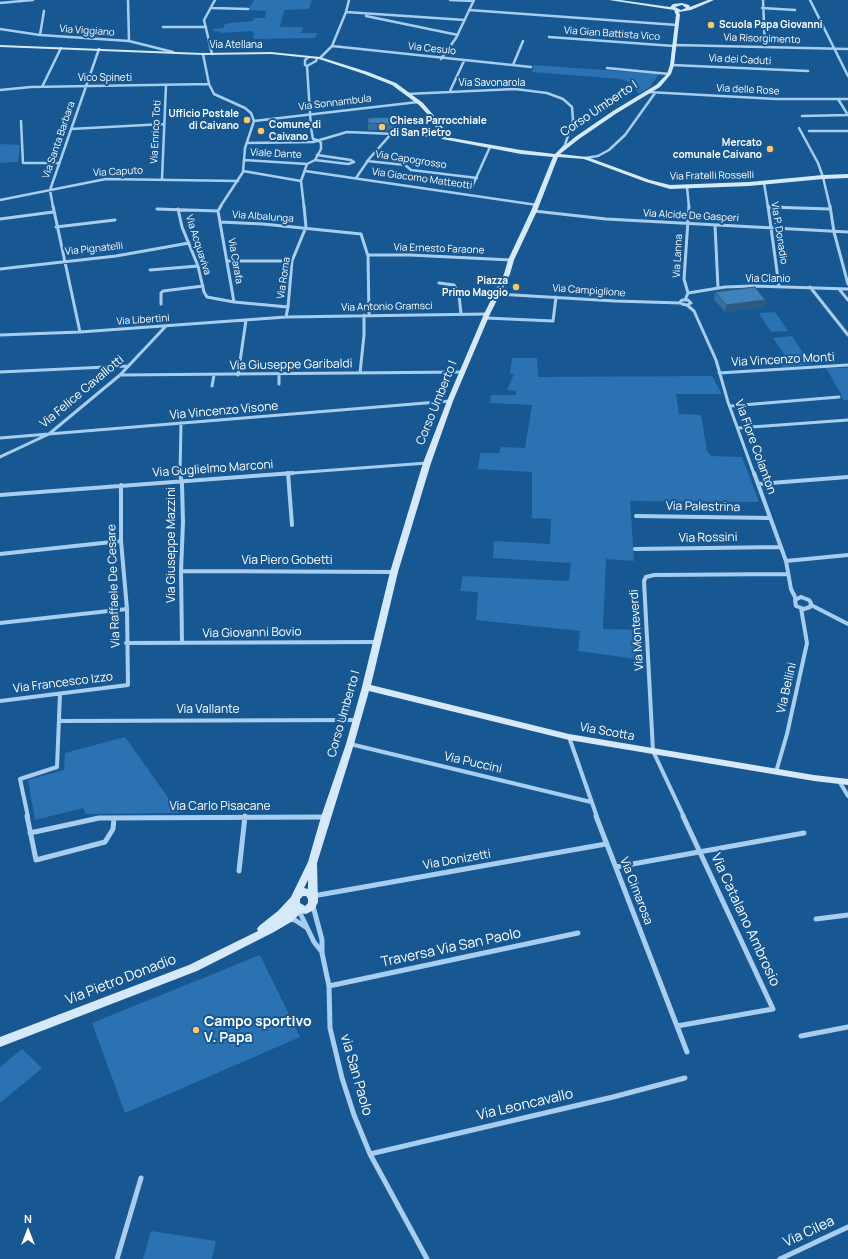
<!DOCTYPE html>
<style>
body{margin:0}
#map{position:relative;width:848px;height:1259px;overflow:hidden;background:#175892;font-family:Manrope,sans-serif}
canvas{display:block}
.north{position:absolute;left:8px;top:1211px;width:40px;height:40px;-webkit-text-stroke:3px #175892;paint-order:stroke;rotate:0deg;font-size:11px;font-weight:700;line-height:16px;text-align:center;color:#fff}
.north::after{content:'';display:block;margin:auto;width:14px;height:18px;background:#fff;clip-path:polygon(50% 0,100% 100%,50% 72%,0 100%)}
</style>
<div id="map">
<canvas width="848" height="1259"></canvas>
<div class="north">N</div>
</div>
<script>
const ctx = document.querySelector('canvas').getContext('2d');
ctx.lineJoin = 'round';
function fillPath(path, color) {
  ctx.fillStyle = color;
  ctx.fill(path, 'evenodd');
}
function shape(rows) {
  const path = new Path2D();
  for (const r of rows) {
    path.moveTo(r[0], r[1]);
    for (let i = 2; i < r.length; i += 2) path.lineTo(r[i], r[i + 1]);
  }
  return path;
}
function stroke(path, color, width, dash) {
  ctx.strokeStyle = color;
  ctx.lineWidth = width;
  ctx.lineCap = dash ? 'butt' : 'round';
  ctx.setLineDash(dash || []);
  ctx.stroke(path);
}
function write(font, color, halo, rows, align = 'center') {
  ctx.font = font + ' Manrope,sans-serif';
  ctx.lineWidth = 4;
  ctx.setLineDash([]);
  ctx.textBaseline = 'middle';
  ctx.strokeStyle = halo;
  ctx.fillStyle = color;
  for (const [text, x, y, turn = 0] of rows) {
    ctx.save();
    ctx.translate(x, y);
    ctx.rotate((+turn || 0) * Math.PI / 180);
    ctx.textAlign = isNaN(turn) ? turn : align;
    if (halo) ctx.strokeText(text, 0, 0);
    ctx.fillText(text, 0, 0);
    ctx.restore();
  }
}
fillPath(shape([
 [254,0,312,0,309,9,284,10,280,27,303,27,301,33,317,33,316,37,314,38,254,39,253,31,221,33,220,31,214,32,213,29,224,28,224,25,229,23,253,21,254,18,265,18,266,11,248,10],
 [534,65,659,74,650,87,639,94,631,83,621,79,532,72],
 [0,144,20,145,18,162,0,163],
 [775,312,788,331,771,332,759,313],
 [792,336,805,356,786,357,773,338],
 [809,356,813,364,783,367,778,359],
 [512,358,537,358,538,377,712,376,722,394,676,394,679,414,701,415,707,451,711,456,742,457,759,502,630,501,634,561,606,559,603,629,640,630,644,660,578,651,580,631,476,620,478,592,460,591,463,576,569,581,571,563,493,558,494,541,550,544,551,519,532,518,532,472,478,469,480,453,499,453,501,447,525,448,532,405,490,403,491,395,516,395,516,391,507,390,514,374,510,373],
 [826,368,848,368,848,400,843,400,841,394],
 [125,737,179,813,86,814,83,808,35,820,28,780,64,770,65,753],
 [260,955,300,1037,125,1113,92,1023],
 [22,1049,42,1068,0,1103,0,1067],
 [151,1231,216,1241,212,1259,143,1259]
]), '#2a72b1');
stroke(shape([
 [128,0,129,41],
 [450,0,473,1],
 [763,0,765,47],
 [810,0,848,76],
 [0,3,33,0],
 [212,8,248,9],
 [762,8,795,10],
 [469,10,677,25],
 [346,12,465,20],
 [366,16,458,35],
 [763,23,803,26],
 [163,27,206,27],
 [0,29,40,35,129,41,173,52],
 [40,35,44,11],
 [549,37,674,46],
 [675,45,848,49],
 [332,46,531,67],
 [203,54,209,84,214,94,245,108,251,113,254,121,245,148,243,172,220,207],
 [212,54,204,20,215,0],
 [309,57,305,60,305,65,307,66,311,128,313,139,317,140],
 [320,58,332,46,346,12,349,0],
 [441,59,456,38,474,0],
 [513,65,523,41],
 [672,65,808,71],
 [307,66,316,61,317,58],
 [607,68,669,74],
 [42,87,61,48],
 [0,90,31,87,209,84],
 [450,91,464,61],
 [648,92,776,99,848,99],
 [407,94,515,89,547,93,563,99,572,107,573,120,565,145,556,155],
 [838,99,848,115],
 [802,116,848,115],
 [21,121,23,163,59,163],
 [254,121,418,102],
 [799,128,818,163,823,177,830,207],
 [71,129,164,124],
 [809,131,848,131],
 [247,143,313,142,347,132,442,136],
 [585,158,598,156,609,150,625,135,655,93],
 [244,160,307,164],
 [315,160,348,164,354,162,351,160,317,155],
 [367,161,405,165,411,170,477,178],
 [243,171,301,181],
 [305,171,537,205],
 [356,178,369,159,391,134],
 [162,179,166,85],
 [764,183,768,207],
 [687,187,689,207],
 [471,189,490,147],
 [0,200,106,179,238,181],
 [53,207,50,190,99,49],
 [304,207,301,181,307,164,315,160,321,149,321,143,319,141],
 [768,207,783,207]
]), '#a7cef0', 2.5);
stroke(shape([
 [53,206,80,332],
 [221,206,218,211,234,302],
 [768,206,779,286],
 [830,206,834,232,848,284],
 [768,207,830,209],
 [157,209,218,211],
 [178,209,182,227,198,266,204,292,207,297,234,302,288,307,286,317],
 [534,211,606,219,848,232],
 [0,219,53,212],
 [220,222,263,224,361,234,368,256,369,315],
 [715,225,718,288],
 [56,227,115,220],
 [368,255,410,255,511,260],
 [227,261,292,261],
 [0,269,116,256,189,243],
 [150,270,198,266],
 [439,283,454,285,459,295,461,314],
 [810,287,848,335],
 [839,289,848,300],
 [688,293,725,287,753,286,848,289],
 [497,294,615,301,681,303],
 [682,300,688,300,691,303,687,305,682,304,680,302,682,300],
 [685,300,688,293,684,279,689,206],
 [161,304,161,293,163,291,203,286],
 [687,305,694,311,716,360,728,402,754,474],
 [288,307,292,261,306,227,304,206],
 [486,318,553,321,556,297],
 [0,335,80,332,286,317,487,314],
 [0,372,128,366],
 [360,373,364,335,364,315],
 [719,373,848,365],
 [279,374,279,384],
 [120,375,463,372],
 [238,375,246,320],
 [212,386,214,375],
 [730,406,839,397],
 [738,428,848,420],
 [0,438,450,401],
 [0,457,49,434,120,375,166,326],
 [180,474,181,423],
 [280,474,427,463]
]), '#a7cef0', 3);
stroke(shape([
 [180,473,182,484,183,522,181,571,182,643],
 [288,473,292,525],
 [754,473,786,561,791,589,796,599],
 [758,484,848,477],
 [0,495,293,473],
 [636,516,770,518],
 [635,549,781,547],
 [0,554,121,541],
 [786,561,848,555],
 [181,571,394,572],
 [801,597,809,600,811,603,810,607,804,609,796,606,795,600,801,597],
 [811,605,848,624],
 [0,623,127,609],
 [126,643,377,642],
 [0,701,128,685,127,609,121,541,121,485],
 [59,721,358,720],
 [569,737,597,817],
 [350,744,591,802],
 [776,772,787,734,807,643,801,608],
 [839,781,848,796],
 [28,817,20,779,57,767,60,694],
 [247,817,326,817],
 [684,817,653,751,644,581,646,577,654,575,787,574]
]), '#a7cef0', 4);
stroke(shape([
 [27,816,36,860,105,842,113,829,114,818],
 [596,816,687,1052],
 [30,833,99,818,326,817],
 [616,867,804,833],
 [239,871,245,816],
 [313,896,606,844],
 [313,906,322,940,322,953,329,986,330,1028,342,1078,354,1115,370,1154,427,1259],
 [300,909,301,915,314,942,322,952],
 [288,919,295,920,307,928],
 [816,919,848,915],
 [329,986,578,933],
 [677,1026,773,1009,683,816],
 [801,1036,848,1027],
 [370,1154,613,1097,685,1078],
 [117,1259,141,1178],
 [780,1259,848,1227]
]), '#a7cef0', 5);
fillPath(shape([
 [609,0,620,0,670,7,673,4,682,3,689,5,690,7,708,0,714,0,691,10,679,12,680,15,674,65,671,74,660,87,617,113,579,139,560,154,587,157,650,180,670,185,749,182,823,175,848,174,848,178,823,179,749,186,670,189,646,182,584,159,558,157,537,211,514,260,510,274,490,314,453,401,431,463,398,572,371,685,569,734,814,775,848,779,848,785,814,781,569,740,369,691,354,744,317,863,318,902,314,910,306,914,301,913,291,922,274,932,197,971,0,1047,0,1037,189,965,258,931,257,929,259,926,278,911,291,897,308,862,321,817,346,744,362,687,390,572,423,463,447,401,484,314,504,274,508,260,531,211,553,157,521,154,442,139,431,118,419,105,392,85,364,74,319,59,271,54,203,55,0,47,0,45,203,53,271,52,320,57,368,72,396,83,423,103,435,117,443,128,446,137,521,150,555,154,575,137,613,111,656,85,667,74,670,65,676,15,674,10,609,0],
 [682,5,686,8,681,10,675,7,682,5],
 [308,880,308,889,304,888,308,880],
 [303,896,306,896,308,899,308,903,305,906,300,903,300,899,303,896]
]), '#d5e9fb');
fillPath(shape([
 [368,118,397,125,397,131,368,130],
 [715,292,765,300,764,307,725,312,714,299]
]), '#376fa0');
fillPath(shape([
 [765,300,764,307,725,312,726,305]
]), '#2d5a82');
const building = shape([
 [394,117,397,125,368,123,368,118,394,117],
 [755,287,765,300,726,305,715,292,755,287]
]);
fillPath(building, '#4081ba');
stroke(building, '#2d5a82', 1);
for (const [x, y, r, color] of [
 [711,25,4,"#ffc566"],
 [247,120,4,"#ffc566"],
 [382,127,4,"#ffc566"],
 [261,131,4,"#ffc566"],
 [770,149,4,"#ffc566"],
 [516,287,4,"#ffc566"],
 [196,1030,4,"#ffc566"]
]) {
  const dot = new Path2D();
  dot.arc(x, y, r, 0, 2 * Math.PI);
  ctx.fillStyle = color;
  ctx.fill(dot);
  stroke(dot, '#175892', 1.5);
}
write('bold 10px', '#fff', '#175892', [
 ["Scuola Papa Giovanni",719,25],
 ["Ufficio Postale",239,114,"right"],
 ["di Caivano",239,126,"right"],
 ["Chiesa Parrocchiale",390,121],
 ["di San Pietro",390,133],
 ["Comune di",269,125],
 ["Caivano",269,137],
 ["Mercato",762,143,"right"],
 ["comunale Caivano",762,155,"right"],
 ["Piazza",508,281,"right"],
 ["Primo Maggio",508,293,"right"]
], 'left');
write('10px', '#fff', '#175892', [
 ["Via Viggiano",87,31,4],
 ["Via Gian Battista Vico",612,34,4],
 ["Via Risorgimento",762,39,2],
 ["Via Atellana",236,45],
 ["Via Cesulo",432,49,6],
 ["Via dei Caduti",740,60,3],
 ["Vico Spineti",105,78],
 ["Via Savonarola",492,83],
 ["Via delle Rose",748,90,3],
 ["Via Sonnambula",335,103,-7],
 ["Via Enrico Toti",156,132,-87],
 ["Via Santa Barbara",59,140,-71],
 ["Viale Dante",276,154,3],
 ["Via Capogrosso",411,160,9],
 ["Via Caputo",118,172,-3],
 ["Via Fratelli Rosselli",712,176,-1],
 ["Via Giacomo Matteotti",422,179,8],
 ["Via Alcide De Gasperi",691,216,3],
 ["Via Albalunga",263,217,4],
 ["Via P. Donadio",779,233,81],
 ["Via Acquaviva",198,245,72],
 ["Via Pignatelli",94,249,-6],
 ["Via Ernesto Faraone",439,249,2],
 ["Via Lanna",678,256,-87],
 ["Via Carafa",235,261,80],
 ["Via Roma",284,278,-82],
 ["Via Clanio",768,279],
 ["Via Campiglione",589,291,4],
 ["Via Antonio Gramsci",387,307,-1],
 ["Via Libertini",143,320,-4]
]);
write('12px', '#fff', '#175892', [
 ["Corso Umberto I",599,109,-34],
 ["Via Vincenzo Monti",783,360,-3],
 ["Via Giuseppe Garibaldi",291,365,-1],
 ["Via Felice Cavallotti",82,392,-40],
 ["Corso Umberto I",437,403,-68],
 ["Via Vincenzo Visone",224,411,-5],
 ["Via Fiore Colanton",755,447,70],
 ["Via Guglielmo Marconi",213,469,-4],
 ["Via Palestrina",703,507,1],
 ["Via Rossini",708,538,-1],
 ["Via Giuseppe Mazzini",172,545,-90],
 ["Via Piero Gobetti",287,561],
 ["Via Raffaele De Cesare",114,586,-92],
 ["Via Monteverdi",637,630,-94],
 ["Via Giovanni Bovio",252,633,-1],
 ["Via Francesco Izzo",63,683,-7],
 ["Via Bellini",787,688,-77],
 ["Via Vallante",208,710],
 ["Corso Umberto I",344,714,-74],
 ["Via Scotta",607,732,10],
 ["Via Puccini",473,763,13],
 ["Via Carlo Pisacane",220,807],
 ["Via Donizetti",457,860,-10],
 ["Via Cimarosa",636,891,69]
]);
write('14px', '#fff', '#175892', [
 ["Via Catalano Ambrosio",745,920,65],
 ["Traversa Via San Paolo",451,948,-12],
 ["Via Pietro Donadio",121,980,-21],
 ["via San Paolo",356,1075,74],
 ["Via Leoncavallo",525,1105,-13],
 ["Via Cilea",809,1232,-25]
]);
write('bold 14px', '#fff', '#175892', [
 ["Campo sportivo",204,1022],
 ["V. Papa",204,1038]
], 'left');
</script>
